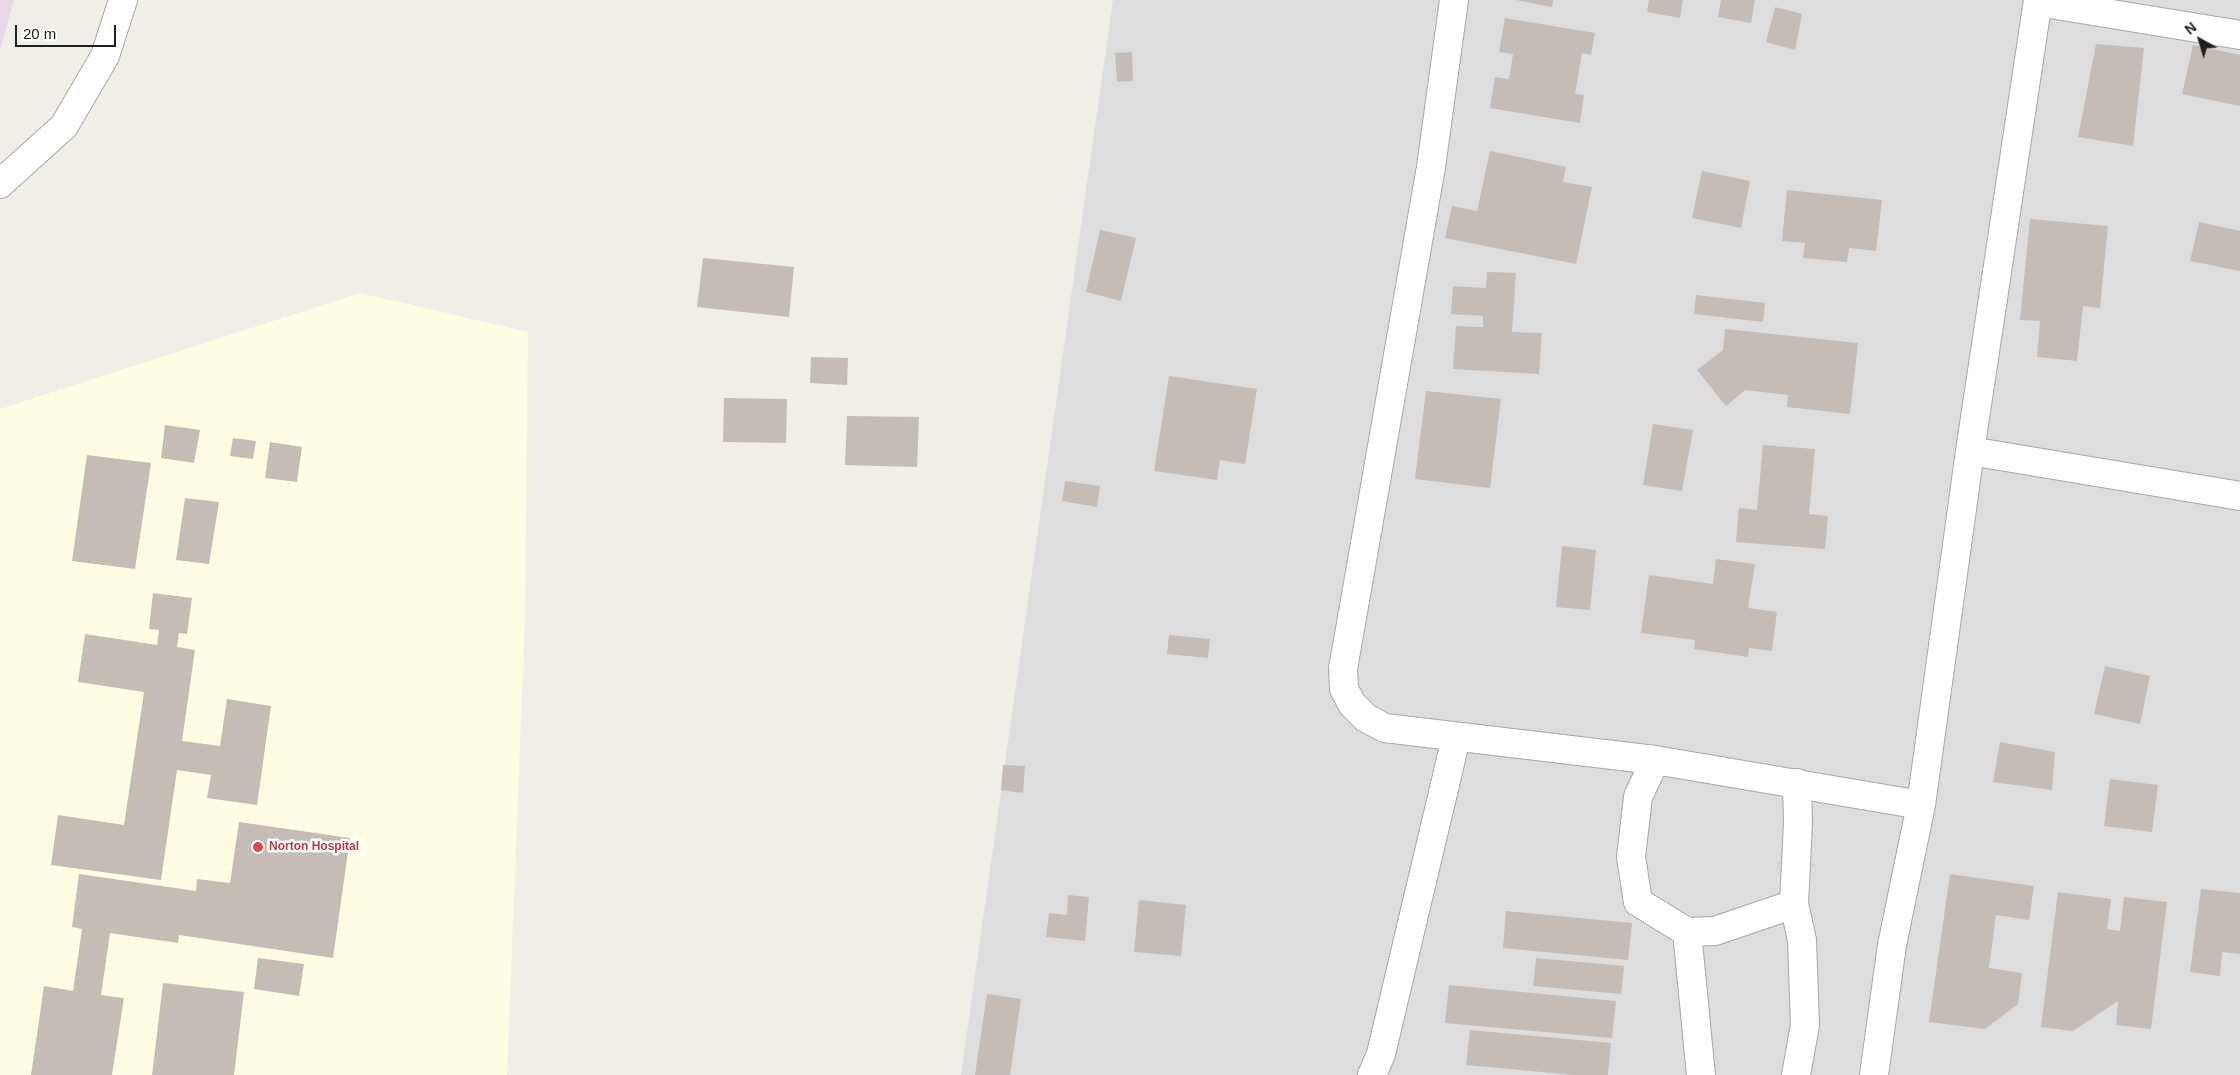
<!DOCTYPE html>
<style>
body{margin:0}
#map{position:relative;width:2240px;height:1075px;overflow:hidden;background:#f1ede7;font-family:Helvetica,sans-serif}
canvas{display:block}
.north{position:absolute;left:2175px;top:15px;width:50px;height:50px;-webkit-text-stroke:4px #fff;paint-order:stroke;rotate:321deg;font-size:14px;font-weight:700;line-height:20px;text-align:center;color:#202020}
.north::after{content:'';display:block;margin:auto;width:18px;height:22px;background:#202020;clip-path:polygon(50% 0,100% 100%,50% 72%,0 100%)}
.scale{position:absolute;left:15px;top:25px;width:101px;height:22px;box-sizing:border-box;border:2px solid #202020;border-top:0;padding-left:6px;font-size:15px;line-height:18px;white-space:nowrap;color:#202020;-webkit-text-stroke:4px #fff;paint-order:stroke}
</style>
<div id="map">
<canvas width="2240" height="1075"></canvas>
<div class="north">N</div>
<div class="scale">20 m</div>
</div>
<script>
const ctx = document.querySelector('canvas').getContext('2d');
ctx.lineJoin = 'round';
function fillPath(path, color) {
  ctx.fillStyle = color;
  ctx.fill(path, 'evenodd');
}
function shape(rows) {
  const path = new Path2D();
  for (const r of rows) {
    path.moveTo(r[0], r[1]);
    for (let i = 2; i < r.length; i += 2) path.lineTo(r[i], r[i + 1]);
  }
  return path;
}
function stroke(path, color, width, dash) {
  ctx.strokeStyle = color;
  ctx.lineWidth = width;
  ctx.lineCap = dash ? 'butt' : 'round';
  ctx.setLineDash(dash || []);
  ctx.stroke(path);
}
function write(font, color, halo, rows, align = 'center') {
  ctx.font = font + ' Helvetica,sans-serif';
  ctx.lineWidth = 5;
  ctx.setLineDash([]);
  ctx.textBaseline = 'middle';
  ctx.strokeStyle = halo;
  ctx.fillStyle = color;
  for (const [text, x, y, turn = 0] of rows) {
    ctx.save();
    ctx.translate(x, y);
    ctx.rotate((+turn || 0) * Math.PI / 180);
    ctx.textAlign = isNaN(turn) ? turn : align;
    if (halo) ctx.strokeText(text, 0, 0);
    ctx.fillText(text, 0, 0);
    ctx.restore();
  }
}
fillPath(shape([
 [1113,0,2240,0,2240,1075,961,1075]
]), '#dedddd');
fillPath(shape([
 [0,0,14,0,0,50]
]), '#e9d9e8');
fillPath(shape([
 [360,293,528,332,525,618,507,1075,0,1075,0,409]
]), '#fefce2');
fillPath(shape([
 [1516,0,1553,0,1552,7],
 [1649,0,1683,0,1680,18,1647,12],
 [1721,0,1755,0,1751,23,1718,17],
 [1775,7,1802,14,1795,50,1766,42],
 [1505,18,1595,33,1591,55,1582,53,1575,94,1584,95,1580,123,1490,108,1495,77,1509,79,1513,54,1499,52],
 [2096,44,2144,48,2133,146,2078,137],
 [2193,45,2240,55,2240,106,2182,94],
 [1132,52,1133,81,1117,82,1115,53],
 [1490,151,1566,167,1563,182,1592,187,1576,264,1445,238,1452,206,1477,211],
 [1702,171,1750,181,1741,228,1692,218],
 [1787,190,1882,200,1876,251,1849,248,1847,262,1803,258,1805,243,1782,241],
 [2030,219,2108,226,2100,308,2083,306,2077,361,2037,357,2040,321,2020,320],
 [2199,222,2240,231,2240,271,2190,261],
 [1100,230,1136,238,1121,301,1086,292],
 [703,258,794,267,789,317,697,307],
 [1487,272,1516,273,1512,332,1542,333,1539,374,1453,369,1456,326,1483,327,1483,316,1451,314,1453,286,1486,288],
 [1696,295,1765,303,1763,322,1694,314],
 [1725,329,1858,343,1850,414,1787,407,1788,395,1745,390,1726,406,1697,370,1723,350],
 [811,357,848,358,847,385,810,383],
 [1169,376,1257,389,1245,464,1220,460,1217,480,1154,471],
 [1426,391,1501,399,1490,488,1415,479],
 [724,398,787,399,786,443,723,442],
 [847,416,919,417,917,467,845,465],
 [1653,424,1693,430,1682,491,1643,485],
 [165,425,200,430,194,463,161,458],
 [233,438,256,441,253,459,230,456],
 [270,442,302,447,297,482,265,478],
 [1763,445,1815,449,1809,514,1828,516,1825,549,1736,542,1739,508,1757,510],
 [87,455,151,463,135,569,72,561],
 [1065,481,1100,486,1097,507,1062,501],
 [185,498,219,502,209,564,176,560],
 [1562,546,1596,550,1590,610,1556,607],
 [1716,559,1755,564,1748,608,1777,612,1772,651,1749,648,1748,657,1694,649,1695,640,1641,633,1649,575,1713,584],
 [153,593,192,598,187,634,179,633,177,647,195,650,182,741,220,746,227,699,271,706,257,805,207,798,211,775,177,770,161,880,51,865,58,815,124,825,144,692,78,682,85,634,157,645,159,630,149,629],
 [1169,635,1210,639,1208,658,1167,654],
 [2105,666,2150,676,2140,724,2094,714],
 [2000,742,2055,752,2052,790,1993,782],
 [1003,765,1025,766,1023,793,1001,790],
 [2110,779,2158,785,2152,832,2104,826],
 [239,822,350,838,333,958,179,935,178,943,110,933,101,995,124,998,112,1075,31,1075,44,986,73,991,82,929,72,927,79,874,196,891,197,879,230,883],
 [1950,874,2034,886,2029,920,1996,915,1989,968,2022,973,2018,1004,1985,1029,1929,1022],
 [2201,889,2240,893,2240,954,2222,952,2220,976,2190,972],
 [2058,892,2111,899,2107,929,2120,931,2124,897,2167,902,2151,1029,2116,1025,2118,1001,2073,1031,2041,1027],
 [1068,895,1089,897,1085,941,1046,937,1049,913,1067,915],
 [1139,900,1186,905,1181,956,1134,952],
 [1506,911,1632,923,1628,960,1503,948],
 [258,958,304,964,299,996,254,989],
 [1536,958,1624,966,1621,994,1533,986],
 [163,983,244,992,234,1075,152,1075],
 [1449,985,1616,1001,1612,1038,1445,1023],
 [987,994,1021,999,1010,1075,975,1075],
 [1470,1030,1611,1043,1608,1075,1574,1075,1466,1065]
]), '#c5bcb6');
const minor = shape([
 [1454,0,1431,167,1343,669,1344,689,1352,704,1366,718,1385,728,1655,760,1921,805],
 [2038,2,2240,35],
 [0,184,64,126,105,56,123,0],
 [1970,451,2240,496],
 [1655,760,1638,797,1631,857,1638,902,1687,932,1715,931,1794,904,1798,822,1797,783],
 [1794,904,1802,940,1805,1025,1796,1075],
 [1687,932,1701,1075],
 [1372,1075,1381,1054,1456,738],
 [1874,1075,1892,945,1921,805,1970,451,2038,0]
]);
stroke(minor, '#a7a7a7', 30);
stroke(minor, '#fff', 28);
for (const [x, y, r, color] of [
 [258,847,6,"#e0444e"]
]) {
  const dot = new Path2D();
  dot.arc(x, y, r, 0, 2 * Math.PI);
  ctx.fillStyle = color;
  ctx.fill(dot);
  stroke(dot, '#fff', 2);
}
write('bold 12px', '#be3a42', '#fff', [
 ["Norton Hospital",269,847]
], 'left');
</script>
